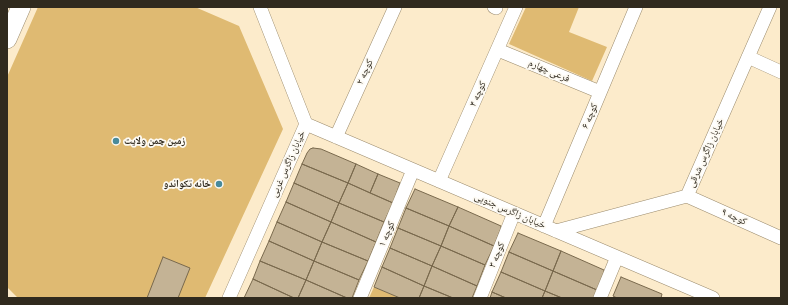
<!DOCTYPE html>
<meta charset="utf-8">
<style>
body{margin:0}
#map{position:relative;width:788px;height:305px;overflow:hidden;background:#fcebcb;font-family:"Archivo Narrow",sans-serif}
canvas{display:block}
.frame{position:absolute;inset:0;border:8px solid #302a1e;pointer-events:none}
</style>
<div id="map">
<canvas width="788" height="305"></canvas>
<div class="frame"></div>
</div>
<script>
const ctx = document.querySelector('canvas').getContext('2d');
ctx.lineJoin = 'round';
function fillPath(path, color) {
  ctx.fillStyle = color;
  ctx.fill(path, 'evenodd');
}
function shape(rows) {
  const path = new Path2D();
  for (const r of rows) {
    path.moveTo(r[0], r[1]);
    for (let i = 2; i < r.length; i += 2) path.lineTo(r[i], r[i + 1]);
  }
  return path;
}
function stroke(path, color, width, dash) {
  ctx.strokeStyle = color;
  ctx.lineWidth = width;
  ctx.lineCap = dash ? 'butt' : 'round';
  ctx.setLineDash(dash || []);
  ctx.stroke(path);
}
function write(font, color, halo, rows, align = 'center') {
  ctx.font = font + ' "Archivo Narrow","Noto Naskh Arabic",sans-serif';
  ctx.lineWidth = 3.5;
  ctx.setLineDash([]);
  ctx.textBaseline = 'middle';
  ctx.strokeStyle = halo;
  ctx.fillStyle = color;
  for (const [text, x, y, turn = 0] of rows) {
    ctx.save();
    ctx.translate(x, y);
    ctx.rotate((+turn || 0) * Math.PI / 180);
    ctx.textAlign = isNaN(turn) ? turn : align;
    if (halo) ctx.strokeText(text, 0, 0);
    ctx.fillText(text, 0, 0);
    ctx.restore();
  }
}
fillPath(shape([
 [38,7,195,7,239,26,283,129,205,298,18,298,7,287,7,77],
 [526,7,579,7,569,32,607,47,592,81,509,44],
 [374,287,400,298,369,298]
]), '#dfba72');
const building = shape([
 [313,148,321,149,356,164,348,183,302,164,307,153,310,149,313,148],
 [302,164,348,183,339,203,294,183,302,164],
 [356,164,378,174,370,193,348,183,356,164],
 [378,174,400,183,393,203,370,193,378,174],
 [294,183,339,203,331,222,286,202,294,183],
 [348,183,393,203,384,222,339,203,348,183],
 [415,189,458,207,449,226,406,208,415,189],
 [286,202,331,222,322,242,277,222,286,202],
 [339,203,384,222,376,242,331,222,339,203],
 [458,207,501,226,501,228,494,246,449,226,458,207],
 [406,208,449,226,441,246,398,228,406,208],
 [277,222,322,242,314,261,269,241,277,222],
 [331,222,376,242,368,261,322,242,331,222],
 [449,226,494,246,485,265,441,246,449,226],
 [398,228,441,246,432,266,390,248,398,228],
 [518,233,561,251,553,271,509,252,518,233],
 [269,241,314,261,306,280,260,261,269,241],
 [322,242,368,261,359,280,314,261,322,242],
 [441,246,485,265,477,286,432,266,441,246],
 [390,248,432,266,424,286,382,267,390,248],
 [561,251,604,270,604,272,597,290,553,271,561,251],
 [509,252,553,271,545,291,501,272,509,252],
 [163,257,190,268,178,298,147,298,163,257],
 [260,261,306,280,298,298,294,298,253,279,260,261],
 [314,261,359,280,352,298,347,298,306,280,314,261],
 [432,266,477,286,472,298,453,298,424,286,432,266],
 [382,267,424,286,419,298,400,298,374,287,382,267],
 [553,271,597,290,594,298,562,298,545,291,553,271],
 [501,272,545,291,542,298,506,298,492,292,501,272],
 [621,277,662,294,661,298,617,298,613,296,621,277],
 [253,279,294,298,244,298,253,279],
 [306,280,347,298,298,298,306,280],
 [424,286,453,298,419,298,424,286],
 [545,291,562,298,542,298,545,291],
 [492,292,506,298,490,298,492,292]
]);
fillPath(building, '#c4b395');
stroke(building, '#79694d', 1);
const street = shape([
 [494,7,496,8],
 [498,50,600,92],
 [748,57,781,72],
 [306,124,713,298],
 [336,137,395,7],
 [439,181,516,7],
 [687,196,781,238],
 [544,226,636,7],
 [556,231,687,196,770,7],
 [229,298,306,124,260,7],
 [360,298,413,170],
 [480,298,514,213],
 [600,298,617,257]
]);
const secondary = shape([
 [7,39,21,7]
]);
stroke(street, '#9c8c6e', 14);
stroke(secondary, '#9c8c6e', 20);
stroke(street, '#fff', 13);
stroke(secondary, '#fff', 19);
for (const [x, y, r, color] of [
 [116,141,4,"#488a9b"],
 [219,184,4,"#488a9b"]
]) {
  const dot = new Path2D();
  dot.arc(x, y, r, 0, 2 * Math.PI);
  ctx.fillStyle = color;
  ctx.fill(dot);
  stroke(dot, '#fdfaf3', 1.5);
}
write('10px', '#302a1e', '#fdfaf3', [
 ["فرعی چهارم",549,71,23],
 ["کوچه ۲",365,72,-66],
 ["کوچه ۴",478,94,-66],
 ["کوچه ۶",590,116,-67],
 ["خیابان زاگرس شرقی",706,153,-66],
 ["خیابان زاگرس غربی",288,164,-66],
 ["خیابان زاگرس جنوبی",510,211,23],
 ["کوچه ۹",734,217,24],
 ["کوچه ۱",387,234,-67],
 ["کوچه ۳",497,255,-68]
]);
write('bold 10px', '#302a1e', '#fdfaf3', [
 ["زمین چمن ولایت",124,141],
 ["خانه تکواندو",211,184,"right"]
], 'left');
</script>
